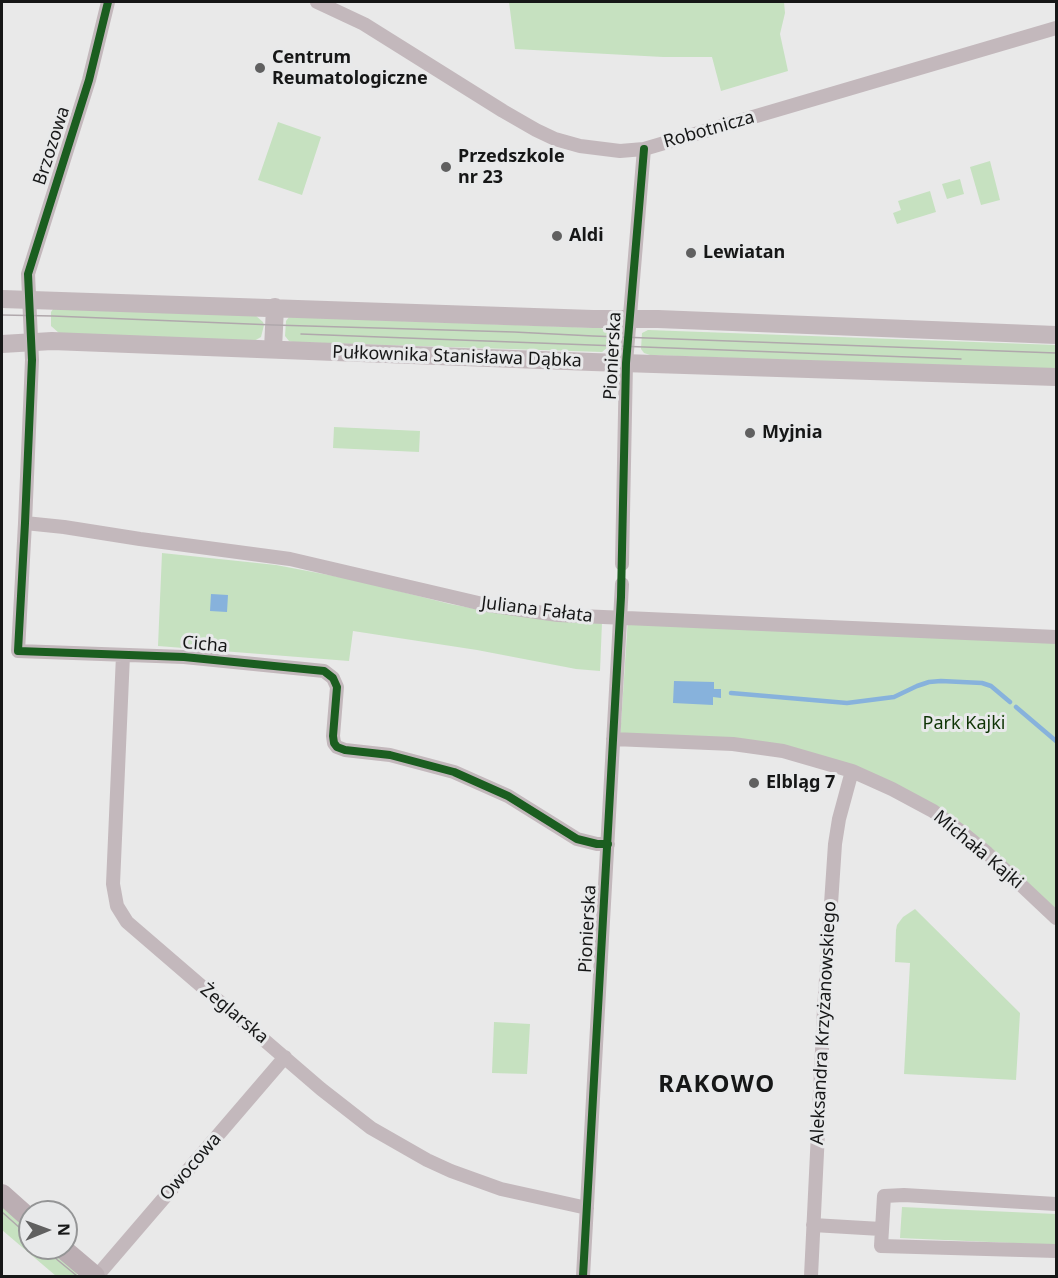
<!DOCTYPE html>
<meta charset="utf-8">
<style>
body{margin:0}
#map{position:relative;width:1058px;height:1278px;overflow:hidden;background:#e9e9e9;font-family:"Noto Sans",sans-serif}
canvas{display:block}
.frame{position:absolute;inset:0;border:3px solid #161717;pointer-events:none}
.north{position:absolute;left:18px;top:1200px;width:60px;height:60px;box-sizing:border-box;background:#e8e9ea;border:2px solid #949596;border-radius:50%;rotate:89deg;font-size:16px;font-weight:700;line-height:24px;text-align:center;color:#161717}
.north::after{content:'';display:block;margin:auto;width:21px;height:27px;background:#606060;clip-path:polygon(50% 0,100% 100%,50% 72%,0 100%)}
</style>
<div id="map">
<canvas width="1058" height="1278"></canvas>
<div class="frame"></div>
<div class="north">N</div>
</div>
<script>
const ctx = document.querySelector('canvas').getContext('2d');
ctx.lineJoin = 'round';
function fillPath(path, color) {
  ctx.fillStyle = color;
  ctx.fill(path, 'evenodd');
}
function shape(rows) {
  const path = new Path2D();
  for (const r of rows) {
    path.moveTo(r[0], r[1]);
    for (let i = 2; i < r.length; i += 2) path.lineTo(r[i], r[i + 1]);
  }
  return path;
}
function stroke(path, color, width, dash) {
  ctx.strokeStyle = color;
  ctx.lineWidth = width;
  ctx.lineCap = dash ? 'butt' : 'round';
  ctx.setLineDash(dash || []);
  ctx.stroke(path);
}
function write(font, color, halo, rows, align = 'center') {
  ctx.font = font + ' "Noto Sans",sans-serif';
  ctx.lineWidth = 6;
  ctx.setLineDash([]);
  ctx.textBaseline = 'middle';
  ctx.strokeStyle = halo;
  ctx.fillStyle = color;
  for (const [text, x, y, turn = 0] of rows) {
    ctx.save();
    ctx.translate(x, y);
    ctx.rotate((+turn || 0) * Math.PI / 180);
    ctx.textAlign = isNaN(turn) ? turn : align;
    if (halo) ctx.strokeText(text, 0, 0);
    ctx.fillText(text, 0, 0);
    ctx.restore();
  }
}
fillPath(shape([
 [509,2,784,2,785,13,780,34,788,71,721,91,712,57,663,57,515,49],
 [278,122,321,137,302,195,258,180],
 [990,161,1000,200,981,205,970,167],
 [960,179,964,194,947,199,942,184],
 [930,191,936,212,897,224,893,213,901,210,898,201],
 [53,309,255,315,263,322,264,325,261,337,254,341,59,333,51,326,51,312],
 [289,317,601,328,609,333,608,347,602,352,293,342,289,341,285,336,286,321],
 [648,330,1056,345,1056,370,650,355,644,353,641,349,642,333],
 [334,427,420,431,419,452,333,448],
 [162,553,276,565,355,580,450,604,487,611,602,622,600,671,576,669,477,650,353,631,349,661,158,646],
 [628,618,1056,637,1056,918,933,811,783,751,620,739],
 [915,909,1020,1013,1016,1080,904,1074,910,963,895,962,896,930,897,925,903,917],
 [494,1022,530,1024,527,1074,492,1073],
 [2,1206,30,1230,30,1248,50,1248,76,1272,78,1276,56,1276,2,1230],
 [902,1207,1056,1214,1056,1245,900,1238]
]), '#c6e1c0');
fillPath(shape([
 [211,594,228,595,227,612,210,611],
 [674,681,714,682,714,689,721,689,721,698,713,697,713,705,673,703]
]), '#87b2dc');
stroke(shape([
 [731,693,847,703,894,697,917,686,929,682,941,681,982,683,991,686,1010,702],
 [1016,707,1056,741]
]), '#87b2dc', 4.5);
stroke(shape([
 [108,2,89,80,28,274,32,360,25,523,18,651,184,657,324,671,333,678,337,687,333,736,334,743,337,747,345,750,390,755,454,772,508,796,577,839,597,844,608,844],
 [317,2,364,24,503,111,536,130,555,139,580,146,620,151,644,149,1056,28],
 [25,523,64,527,140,539,290,559,487,605,558,615,1056,637],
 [622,564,626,363,644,149],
 [123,655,113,884,117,906,127,922,321,1089,371,1128,427,1160,451,1171,501,1189,587,1208],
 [613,739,733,744,783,751,852,771,892,789,933,811,959,830,987,853,1056,918],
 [1056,1204,904,1195,884,1196,881,1246,1056,1251],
 [813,1225,881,1229],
 [97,1276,285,1057],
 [583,1276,622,584],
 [811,1276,824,1009,835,844,839,819,852,771]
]), '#c3b8bc', 14);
stroke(shape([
 [2,299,593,319,658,319,1056,335],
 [2,344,52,341,592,362,1056,377],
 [273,349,275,307]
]), '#c3b8bc', 18);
stroke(shape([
 [2,1194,30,1219],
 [62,1248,95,1276]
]), '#bbaeb3', 20);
stroke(shape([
 [2,315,53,316,274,325,514,332,593,336,1056,353],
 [301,334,961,359],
 [2,1212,30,1237],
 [43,1248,77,1276]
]), '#b0a8ac', 1.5);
stroke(shape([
 [108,2,89,80,28,274,32,360,25,523,18,651,184,657,324,671,333,678,337,687,333,736,334,743,337,747,345,750,390,755,454,772,508,796,577,839,597,844,608,844],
 [583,1276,621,597,626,363,644,149]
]), '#1b5e20', 8);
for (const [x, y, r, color] of [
 [260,68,6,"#606060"],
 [446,167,6,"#606060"],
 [557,236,6,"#606060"],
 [691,253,6,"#606060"],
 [750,433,6,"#606060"],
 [754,783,6,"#606060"]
]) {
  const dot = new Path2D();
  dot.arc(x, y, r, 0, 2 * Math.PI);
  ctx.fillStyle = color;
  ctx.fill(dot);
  stroke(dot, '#e8e9ea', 2);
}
write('bold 18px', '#161717', '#e8e9ea', [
 ["Centrum",272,58],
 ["Reumatologiczne",272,79],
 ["Przedszkole",458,157],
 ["nr 23",458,178],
 ["Aldi",569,236],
 ["Lewiatan",703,253],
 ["Myjnia",762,433],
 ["Elbląg 7",766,783]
], 'left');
write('18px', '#161717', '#e8e9ea', [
 ["Robotnicza",709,130,-16],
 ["Brzozowa",52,146,-72],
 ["Pionierska",613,356,-87],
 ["Pułkownika Stanisława Dąbka",457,357,2],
 ["Juliana Fałata",537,610,7],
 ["Cicha",205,645,5],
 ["Michała Kajki",978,850,40],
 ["Pionierska",588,929,-87],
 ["Żeglarska",234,1014,40],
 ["Aleksandra Krzyżanowskiego",824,1023,-87],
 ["Owocowa",191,1167,-49]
]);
write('18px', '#0f3405', '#e8e9ea', [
 ["Park Kajki",964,724]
]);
ctx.letterSpacing = '1.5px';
write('bold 24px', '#161717', '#e8e9ea', [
 ["RAKOWO",717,1085]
]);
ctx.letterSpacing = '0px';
</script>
